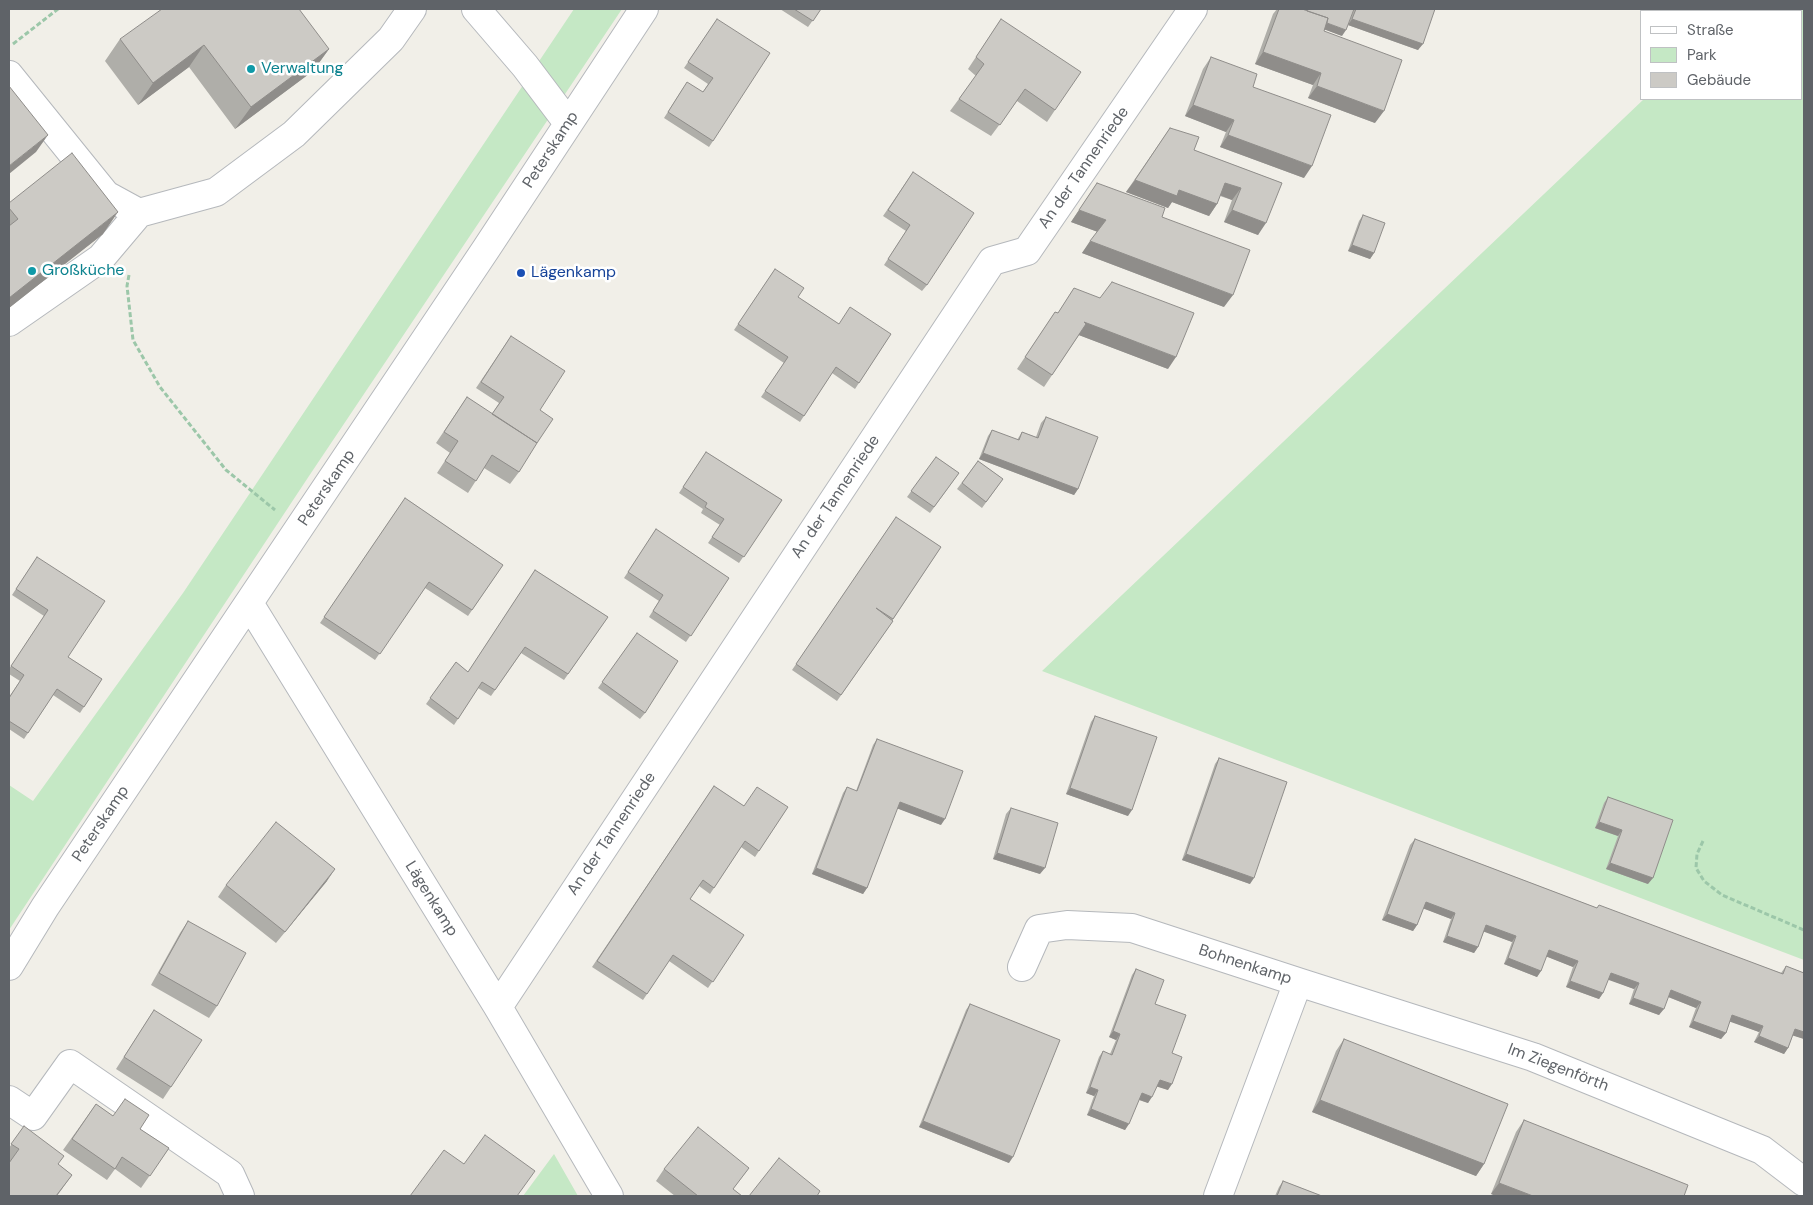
<!DOCTYPE html>
<meta charset="utf-8">
<style>
body{margin:0}
#map{position:relative;width:1813px;height:1205px;overflow:hidden;background:#f1efe8;font-family:"DM Sans",sans-serif}
canvas{display:block}
.frame{position:absolute;inset:0;border:10px solid #5f6368;pointer-events:none}
.legend{position:absolute;left:1640px;top:10px;width:162px;height:90px;box-sizing:border-box;background:#fff;border:1px solid #bfc1c3;margin:0;padding:6px 9px;list-style:none;font-size:15px;color:#5f6368}
.legend li{display:flex;align-items:center;gap:10px;height:25px}
.legend b{width:25px;border:1px solid #bfc1c3}
</style>
<div id="map">
<canvas width="1813" height="1205"></canvas>
<div class="frame"></div>
<ul class="legend">
<li><b style="height:6px;background:#fff"></b>Straße</li>
<li><b style="height:14px;background:#c5e8c5"></b>Park</li>
<li><b style="height:14px;background:#cccac5"></b>Gebäude</li>
</ul>
</div>
<script>
const ctx = document.querySelector('canvas').getContext('2d');
ctx.lineJoin = 'round';
function fillPath(path, color) {
  ctx.fillStyle = color;
  ctx.fill(path, 'evenodd');
}
function shape(rows) {
  const path = new Path2D();
  for (const r of rows) {
    path.moveTo(r[0], r[1]);
    for (let i = 2; i < r.length; i += 2) path.lineTo(r[i], r[i + 1]);
  }
  return path;
}
function stroke(path, color, width, dash) {
  ctx.strokeStyle = color;
  ctx.lineWidth = width;
  ctx.lineCap = dash ? 'butt' : 'round';
  ctx.setLineDash(dash || []);
  ctx.stroke(path);
}
function write(font, color, halo, rows, align = 'center') {
  ctx.font = font + ' "DM Sans",sans-serif';
  ctx.lineWidth = 5;
  ctx.setLineDash([]);
  ctx.textBaseline = 'middle';
  ctx.strokeStyle = halo;
  ctx.fillStyle = color;
  for (const [text, x, y, turn = 0] of rows) {
    ctx.save();
    ctx.translate(x, y);
    ctx.rotate((+turn || 0) * Math.PI / 180);
    ctx.textAlign = isNaN(turn) ? turn : align;
    if (halo) ctx.strokeText(text, 0, 0);
    ctx.fillText(text, 0, 0);
    ctx.restore();
  }
}
fillPath(shape([
 [574,9,622,9,309,476,9,930,9,785,33,801,183,593],
 [1739,9,1804,9,1804,960,1042,671,1644,99,1802,99,1802,11,1736,11],
 [554,1154,578,1196,523,1196]
]), '#c5e8c5');
const minor = shape([
 [476,9,525,66,568,123],
 [9,75,106,195,139,213,216,192,294,134,391,39,412,9],
 [9,322,101,258,139,213],
 [249,603,498,1007,609,1196],
 [9,966,45,907,486,249,644,9],
 [1022,967,1039,929,1067,925,1132,928,1298,982,1218,1196],
 [1298,982,1533,1057,1762,1150,1804,1182],
 [498,1007,992,261,1027,251,1193,9],
 [9,1100,33,1116,70,1064,230,1174,240,1196]
]);
stroke(minor, '#b5b8bc', 30);
stroke(shape([
 [13,44,58,9],
 [129,275,127,286,133,340,160,387,226,470,275,510],
 [1703,841,1697,854,1696,868,1704,881,1722,895,1804,930]
]), '#9cc7a9', 3, [5, 2.5]);
stroke(minor, '#fff', 28);
fillPath(shape([
 [780,9,821,9,808,27],
 [1277,9,1302,9,1342,36,1324,29,1324,31,1375,123,1308,98,1313,85,1255,64,1273,14],
 [1354,9,1435,9,1418,50,1348,25],
 [717,19,713,141,709,147,664,118,683,88,703,92,708,84,684,68],
 [1001,19,1055,110,1047,122,1017,101,991,136,950,111,976,76,968,69],
 [120,39,329,49,313,71,235,129,189,67,138,105,105,61],
 [1211,57,1253,87,1304,178,1220,147,1226,132,1185,116,1203,69],
 [1170,128,1194,150,1282,183,1258,235,1224,222,1232,200,1220,196,1217,204,1209,216,1172,202,1168,208,1126,192],
 [913,172,927,285,922,291,884,265,906,231,883,216],
 [1097,183,1162,217,1224,307,1082,253,1098,232,1071,222],
 [9,203,103,234,9,308],
 [1363,215,1374,253,1370,259,1348,251,1359,221],
 [775,269,798,297,839,324,891,334,855,389,832,373,800,422,761,397,784,363,734,330],
 [1074,288,1168,369,1079,335,1044,387,1017,369,1055,312,1058,313],
 [511,336,540,410,519,472,510,484,484,468,468,493,437,473,450,453,436,443,467,397,492,414,499,403,476,388],
 [1046,417,1078,489,1074,495,979,459,988,436,992,430,1017,440,1022,432,1036,437,1041,423],
 [706,452,782,500,739,563,708,543,720,525,701,513,703,509,679,493],
 [936,457,959,473,930,513,907,497],
 [978,461,1003,479,982,508,957,489],
 [405,498,503,565,468,616,425,588,375,660,320,623],
 [896,517,941,547,892,621,893,621,837,701,792,670],
 [656,529,729,578,686,642,649,617,659,601,624,578],
 [37,557,68,657,102,679,80,713,53,695,24,739,9,729,9,697,20,681,9,674,9,669,44,616,12,595],
 [535,570,608,617,564,680,521,653,491,696,478,688,454,725,426,704,456,662,468,672],
 [637,633,645,713,640,719,598,688],
 [1095,716,1128,816,1066,794,1091,722],
 [877,739,941,825,897,808,867,888,863,894,812,874,843,793,847,787,856,791,873,745],
 [1219,758,1250,884,1182,860,1215,764],
 [714,786,744,806,788,807,755,857,741,847,710,894,699,886,690,899,744,935,708,988,669,961,643,1000,592,967],
 [1608,797,1648,884,1606,869,1618,836,1595,828,1604,803],
 [1011,808,1040,874,993,859,1006,814],
 [1415,839,1597,908,1781,973,1786,966,1804,973,1804,1039,1793,1035,1788,1048,1784,1054,1754,1042,1759,1032,1730,1021,1726,1033,1721,1039,1689,1027,1696,1008,1668,997,1659,1015,1629,1004,1634,989,1608,979,1603,993,1599,999,1566,987,1573,967,1546,956,1541,971,1537,977,1504,964,1512,942,1484,931,1478,947,1474,953,1443,942,1451,919,1423,908,1417,925,1413,931,1382,920,1410,845],
 [327,881,276,943,218,897,226,885],
 [188,921,217,1006,209,1018,151,985,180,933],
 [1136,969,1155,1004,1172,1053,1168,1090,1157,1086,1148,1103,1139,1100,1125,1130,1087,1115,1094,1096,1086,1093,1099,1057,1103,1051,1110,1054,1116,1040,1109,1037,1132,975],
 [970,1004,1009,1163,919,1127,966,1010],
 [154,1010,171,1087,163,1099,116,1069],
 [1344,1039,1484,1164,1476,1176,1312,1112,1336,1051],
 [96,1104,113,1116,140,1129,169,1148,141,1188,115,1169,107,1180,63,1150],
 [1524,1120,1684,1196,1491,1194,1516,1132],
 [24,1126,58,1164,72,1175,57,1196,9,1196,10,1161,9,1160,9,1148],
 [749,1168,733,1189,742,1196,675,1196,656,1181,664,1169],
 [1283,1181,1322,1196,1275,1196,1279,1187]
]), '#afaea9');
fillPath(shape([
 [1303,14,1346,30,1342,36,1299,20],
 [1352,19,1423,44,1418,50,1348,25],
 [204,45,189,67,138,105,153,83],
 [329,49,313,71,235,129,251,107],
 [1263,52,1321,73,1313,85,1255,64],
 [1317,86,1384,111,1375,123,1308,98],
 [1193,105,1234,120,1226,132,1185,116],
 [48,135,36,152,9,174,9,166],
 [1228,135,1312,166,1304,178,1220,147],
 [1135,180,1179,190,1217,204,1209,216,1172,202,1168,208,1126,192],
 [1225,183,1241,188,1232,200,1217,194],
 [1079,210,1106,220,1098,232,1071,222],
 [1232,210,1266,223,1258,235,1224,222],
 [118,212,103,234,9,308,9,298],
 [1090,241,1233,295,1224,307,1082,253],
 [1352,245,1374,253,1370,259,1348,251],
 [1084,322,1176,357,1168,369,1076,334],
 [983,453,1078,489,1074,495,979,459],
 [1070,788,1132,810,1128,816,1066,794],
 [900,802,945,819,941,825,896,808],
 [1599,822,1622,830,1618,836,1595,828],
 [997,853,1045,868,1040,874,993,859],
 [1186,854,1254,878,1250,884,1182,860],
 [1610,863,1653,878,1648,884,1606,869],
 [816,868,867,888,863,894,812,874],
 [335,869,327,881,276,943,285,932],
 [1426,902,1455,913,1451,919,1422,908],
 [1387,914,1417,925,1413,931,1382,920],
 [1486,925,1516,936,1512,942,1482,931],
 [1447,936,1478,947,1474,953,1443,942],
 [1549,950,1578,961,1573,967,1545,956],
 [1508,958,1541,971,1537,977,1504,964],
 [1611,973,1639,983,1634,989,1606,979],
 [1570,981,1603,993,1599,999,1566,987],
 [1671,990,1701,1002,1696,1008,1666,996],
 [1633,998,1664,1009,1659,1015,1629,1004],
 [1732,1015,1763,1026,1759,1032,1728,1021],
 [1693,1021,1726,1033,1721,1039,1689,1027],
 [1795,1029,1804,1032,1804,1039,1791,1035],
 [1113,1031,1120,1034,1116,1040,1109,1037],
 [1759,1036,1788,1048,1784,1054,1754,1042],
 [1160,1080,1172,1084,1168,1090,1155,1086],
 [1090,1087,1098,1090,1094,1096,1086,1093],
 [1142,1093,1152,1097,1148,1103,1137,1099],
 [1320,1100,1484,1164,1476,1176,1312,1112],
 [1091,1109,1129,1124,1125,1130,1087,1115],
 [923,1121,1013,1157,1009,1163,919,1127],
 [1499,1183,1533,1196,1495,1196,1491,1194]
]), '#8f8d8a');
const building = shape([
 [162,9,299,9,329,49,251,107,204,45,153,83,120,39,162,9],
 [794,9,821,9,813,21,794,9],
 [1279,9,1302,9,1328,18,1324,31,1402,60,1384,111,1317,86,1321,73,1263,52,1279,9],
 [1308,9,1354,9,1346,30,1327,23,1328,18,1307,11,1308,9],
 [1356,9,1435,9,1423,44,1352,19,1356,9],
 [717,19,770,53,713,141,668,112,687,82,703,92,713,78,688,62,717,19],
 [1001,19,1081,72,1055,110,1025,89,1000,125,959,99,984,64,976,57,1001,19],
 [1211,57,1257,74,1253,87,1331,115,1312,166,1228,135,1234,120,1193,105,1211,57],
 [9,86,48,135,9,166,9,86],
 [1170,128,1199,137,1194,150,1282,183,1266,223,1232,210,1241,188,1225,183,1217,204,1179,190,1177,196,1135,180,1170,128],
 [72,153,118,212,9,298,9,226,18,219,9,208,9,203,72,153],
 [913,172,974,213,927,285,888,259,910,225,888,210,913,172],
 [1097,183,1165,208,1162,217,1250,250,1233,295,1090,241,1106,220,1079,210,1097,183],
 [1363,215,1385,223,1374,253,1352,245,1363,215],
 [775,269,804,288,798,297,839,324,850,307,891,334,859,383,836,367,804,416,765,391,788,357,738,324,775,269],
 [1112,282,1194,313,1176,357,1084,322,1086,324,1052,375,1025,357,1055,312,1058,313,1074,288,1100,298,1112,282],
 [511,336,565,371,540,410,553,419,537,443,492,414,504,397,481,382,511,336],
 [467,397,537,443,519,472,492,455,476,481,445,461,458,441,444,432,467,397],
 [1046,417,1098,437,1078,489,983,453,992,430,1019,440,1022,432,1038,438,1046,417],
 [706,452,782,500,744,557,712,537,724,519,705,507,707,503,683,487,706,452],
 [936,457,959,473,934,507,911,491,936,457],
 [978,461,1003,479,986,502,962,483,978,461],
 [405,498,503,565,472,610,429,582,380,654,324,617,405,498],
 [896,517,941,547,893,619,876,608,893,621,841,695,796,664,896,517],
 [656,529,729,578,691,636,653,611,663,595,628,572,656,529],
 [37,557,105,601,68,657,102,679,84,707,57,689,28,733,9,721,9,698,24,675,11,666,48,610,16,589,37,557],
 [535,570,608,617,568,674,525,647,495,690,482,682,458,719,430,698,456,662,468,672,535,570],
 [637,633,678,661,645,713,602,682,637,633],
 [1095,716,1157,737,1132,810,1070,788,1095,716],
 [877,739,963,771,945,819,900,802,867,888,816,868,847,787,857,791,877,739],
 [1219,758,1287,782,1254,878,1186,854,1219,758],
 [714,786,744,806,757,787,788,807,759,851,745,841,714,888,703,880,690,899,744,935,713,982,673,955,647,994,597,961,714,786],
 [1608,797,1673,820,1653,878,1610,863,1622,830,1599,822,1608,797],
 [1011,808,1058,823,1045,868,997,853,1011,808],
 [276,822,335,869,285,932,226,885,276,822],
 [1415,839,1597,908,1599,905,1783,974,1786,966,1804,973,1804,1032,1795,1029,1788,1048,1759,1036,1763,1026,1732,1015,1726,1033,1693,1021,1701,1002,1671,990,1664,1009,1633,998,1639,983,1611,973,1603,993,1570,981,1578,961,1549,950,1541,971,1508,958,1516,936,1486,925,1478,947,1447,936,1455,913,1426,902,1417,925,1387,914,1415,839],
 [188,921,246,953,217,1006,159,973,188,921],
 [1136,969,1164,980,1155,1004,1186,1015,1172,1053,1182,1057,1172,1084,1160,1080,1152,1097,1142,1093,1129,1124,1091,1109,1098,1090,1090,1087,1103,1051,1112,1055,1120,1034,1113,1031,1136,969],
 [970,1004,1060,1040,1013,1157,923,1121,970,1004],
 [154,1010,202,1040,171,1087,124,1057,154,1010],
 [1344,1039,1508,1104,1484,1164,1320,1100,1344,1039],
 [125,1099,149,1115,140,1129,169,1148,150,1176,122,1157,115,1169,72,1139,96,1104,113,1116,125,1099],
 [1524,1120,1688,1185,1684,1196,1533,1196,1499,1183,1524,1120],
 [24,1126,64,1156,58,1164,72,1175,56,1196,9,1196,9,1163,19,1149,11,1144,24,1126],
 [698,1127,749,1168,733,1189,742,1196,698,1196,664,1169,698,1127],
 [485,1135,535,1171,517,1196,410,1196,444,1150,464,1164,485,1135],
 [779,1158,820,1191,817,1196,749,1196,779,1158],
 [1283,1181,1322,1196,1277,1196,1283,1181]
]);
fillPath(building, '#cccac5');
stroke(building, '#8f8d8a', 1);
for (const [x, y, r, color] of [
 [251,69,5,"#0f9aa8"],
 [32,271,5,"#0f9aa8"],
 [521,273,5,"#1a4fb4"]
]) {
  const dot = new Path2D();
  dot.arc(x, y, r, 0, 2 * Math.PI);
  ctx.fillStyle = color;
  ctx.fill(dot);
  stroke(dot, '#fff', 2);
}
write('16px', '#0d838f', '#fff', [
 ["Verwaltung",261,69],
 ["Großküche",42,271]
], 'left');
write('16px', '#5f6368', '#fff', [
 ["Peterskamp",551,150,-57],
 ["An der Tannenriede",1084,168,-55],
 ["Peterskamp",327,488,-56],
 ["An der Tannenriede",836,497,-56],
 ["Peterskamp",101,824,-56],
 ["An der Tannenriede",612,834,-56],
 ["Lägenkamp",431,899,58],
 ["Bohnenkamp",1245,965,18],
 ["Im Ziegenförth",1558,1068,21]
]);
write('16px', '#164399', '#fff', [
 ["Lägenkamp",531,273]
], 'left');
</script>
